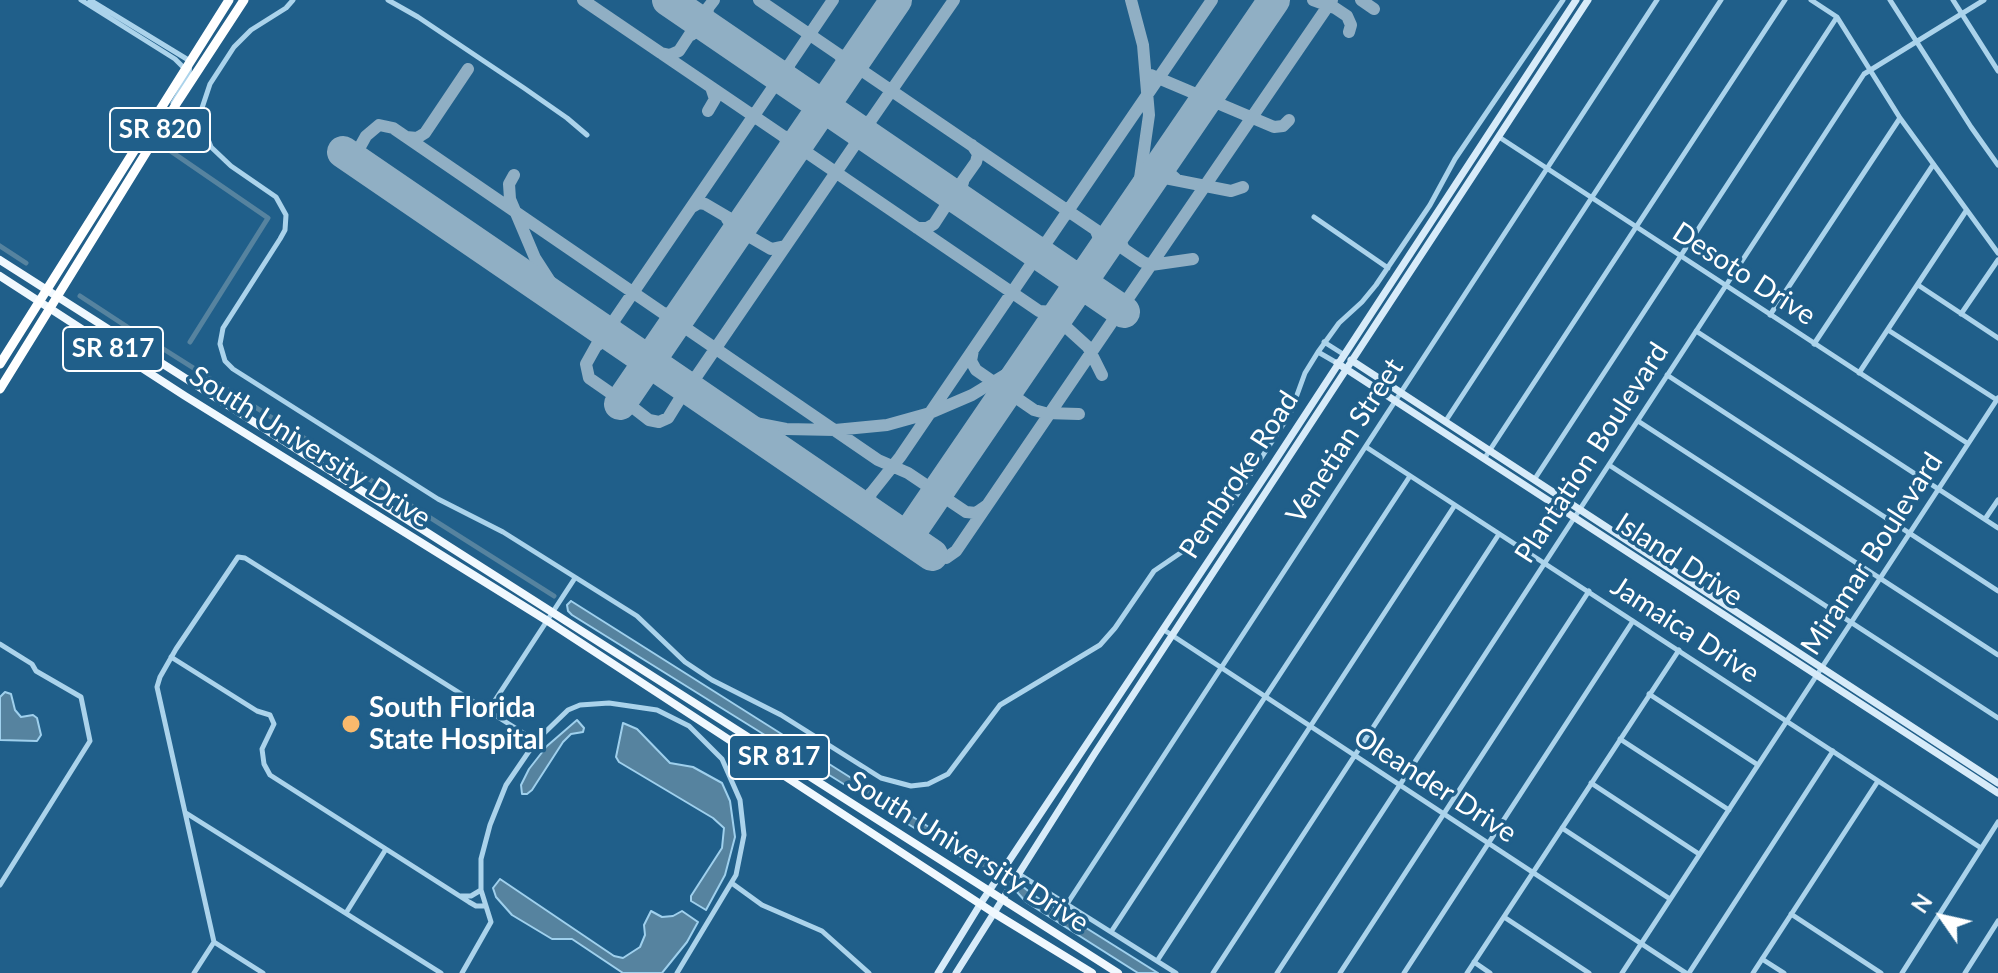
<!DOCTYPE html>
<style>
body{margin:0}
#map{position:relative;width:1998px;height:973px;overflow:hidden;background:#205f8a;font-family:Lato,sans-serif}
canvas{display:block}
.north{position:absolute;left:1902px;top:877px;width:80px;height:80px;-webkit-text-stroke:6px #205f8a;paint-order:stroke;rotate:304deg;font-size:22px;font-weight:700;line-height:32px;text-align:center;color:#fff}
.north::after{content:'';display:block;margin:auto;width:28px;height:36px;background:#fff;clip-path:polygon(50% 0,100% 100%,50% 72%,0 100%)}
</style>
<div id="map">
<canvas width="1998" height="973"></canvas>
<div class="north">N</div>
</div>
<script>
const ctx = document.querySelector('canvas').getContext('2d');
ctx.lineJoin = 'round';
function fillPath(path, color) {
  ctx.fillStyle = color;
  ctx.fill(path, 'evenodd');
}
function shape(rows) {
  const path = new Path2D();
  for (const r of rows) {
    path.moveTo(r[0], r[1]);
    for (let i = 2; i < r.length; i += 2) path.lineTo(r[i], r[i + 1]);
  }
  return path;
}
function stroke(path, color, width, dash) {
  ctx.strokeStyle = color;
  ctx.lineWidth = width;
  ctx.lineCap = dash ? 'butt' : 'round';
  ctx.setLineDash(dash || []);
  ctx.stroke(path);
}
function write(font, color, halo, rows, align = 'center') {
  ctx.font = font + ' Lato,sans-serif';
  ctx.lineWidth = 7;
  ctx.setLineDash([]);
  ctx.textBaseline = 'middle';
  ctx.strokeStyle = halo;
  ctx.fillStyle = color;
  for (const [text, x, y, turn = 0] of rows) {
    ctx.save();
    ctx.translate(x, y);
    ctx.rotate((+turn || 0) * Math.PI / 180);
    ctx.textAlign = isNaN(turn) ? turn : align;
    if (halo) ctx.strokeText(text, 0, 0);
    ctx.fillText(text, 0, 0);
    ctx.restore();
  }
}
const water = shape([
 [571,601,989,865,985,872,572,615,568,611,567,605,571,601],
 [5,692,11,694,15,710,21,717,33,715,37,718,41,735,37,741,0,740,0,697,5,692],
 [577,720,584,728,583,732,571,734,563,742,532,790,527,794,522,794,521,785,529,769,547,746,577,720],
 [623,723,637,729,670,763,693,767,722,783,730,801,735,837,725,875,706,910,691,901,691,896,722,848,724,828,713,818,619,762,616,757,623,723],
 [500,879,614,956,623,958,640,947,645,935,644,925,651,911,662,917,673,916,682,911,698,922,687,942,662,973,623,973,572,939,552,939,512,915,496,897,493,888,500,879],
 [1022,886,1032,894,1158,973,1138,973,1026,902,1017,892,1022,886]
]);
fillPath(water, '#56839f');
stroke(water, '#9fd0ed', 2);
stroke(shape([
 [169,150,268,218,190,342],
 [0,246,26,263],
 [80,296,135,332],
 [146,338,554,596]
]), '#56839f', 5);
stroke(shape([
 [583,0,783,136,789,144,789,155,798,152,809,154,1039,311,1054,312,1066,304,1063,315,1066,327,1088,347,1102,375],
 [759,0,841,56,845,64,845,74,855,70,864,72,1143,262,1151,265,1193,259],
 [1313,0,1335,8,1347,16,1351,25,1349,32],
 [1361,0,1374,9],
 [691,35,701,28,711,29,706,21,708,9],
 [661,53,670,55,679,51,694,28,689,14,704,13,714,0],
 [839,55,850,57,860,52,859,64,864,72],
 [768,69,780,70,789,65,833,0],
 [1151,75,1274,127,1283,126,1289,120],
 [772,89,781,84,792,85,788,77,789,65],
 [708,111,715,99,711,87],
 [1194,117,1203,108,1217,104],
 [783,136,792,139,803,135,803,146,809,154],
 [406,137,417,138,425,133,468,69],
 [854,146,856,135,852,126,861,126,871,120],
 [1168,155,1166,170,1176,179],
 [366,168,356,154,366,136,379,125,393,128,663,313,675,315,684,310,682,320,687,329,878,460,908,473,966,512,976,513,986,506],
 [514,175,509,184,510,199,535,258,555,289,587,319],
 [1145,189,1165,178,1231,191,1243,187],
 [692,207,699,203,705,204,734,221,747,217],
 [946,207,955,202,965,203,960,192,963,182],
 [747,217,746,230,752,238,771,249,785,246],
 [727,219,733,226,732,238,742,235,752,238],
 [917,228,927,228,934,224,947,204,948,195,943,188,950,189,959,186,976,162,978,154,972,145],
 [1096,231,1101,243,1097,259],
 [1124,249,1120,241,1119,231,1140,178,1149,115,1143,45,1131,0],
 [595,324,600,339,586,364,589,378,612,394,621,394,630,389,628,399,631,406,649,420,659,422,668,418,681,397,681,388,677,381,688,382,696,377,854,146,863,140,873,140,869,129,871,120,954,0],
 [595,324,608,325,615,319,772,89,774,78,768,69],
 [598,345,606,339,618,340,613,330,615,319],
 [973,350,971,361,976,370,1034,410,1045,413,1079,414],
 [697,375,695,387,701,397],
 [716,407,745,421,786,429,835,430,887,425,930,413,972,395,1013,370,1037,347],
 [871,493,868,507,879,518],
 [855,502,869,496,900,457,1030,266,1033,256,1029,246,1040,246,1048,240,1212,0],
 [932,555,946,558,956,551,1112,322,1114,311,1110,302,1119,303,1129,297,1332,0]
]), '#90afc4', 12);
stroke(shape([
 [668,0,1124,312],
 [343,152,932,555],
 [620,404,896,0],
 [907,537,1274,0]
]), '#90afc4', 32);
stroke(shape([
 [81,0,175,59,185,69],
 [90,0,190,61,189,75,173,103],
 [293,0,286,8,251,30,234,47,210,84,202,108,202,124,211,147,231,166,276,197,286,215,285,230,280,239,223,328,220,344,225,361,233,369,438,499,503,532,637,616,685,662,712,680,781,715,881,778,911,786,928,784,948,774,1000,705,1100,645,1115,628,1154,571,1214,530,1290,414,1305,373,1318,352,1339,323,1362,302,1376,285,1430,205,1455,159,1563,0],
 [388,0,418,17,524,88,567,118,587,135],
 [1811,0,1837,17,1900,118,1998,253],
 [1890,0,1971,127,1998,165],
 [1953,0,1998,71],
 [1499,137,1967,443],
 [1314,217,1388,268],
 [1918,285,1998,338],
 [1961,314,1998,260],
 [1770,315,1900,118],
 [1888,330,1997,400],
 [1696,331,1998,528],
 [1324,342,1343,354],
 [1814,344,1933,165],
 [1318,352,1337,363],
 [1859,373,1966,211],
 [1667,375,1998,591],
 [1638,421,1998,655],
 [1445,422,1721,0],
 [1366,447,1981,848],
 [1484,459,1785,0],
 [1609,465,1998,718],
 [1534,480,1837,17],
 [1985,519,1998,500],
 [1164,630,1686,973],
 [0,644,32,664,36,671,81,697,90,741,0,885],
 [171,657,257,711,270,715,274,724,262,749,264,764,270,775,469,902,476,906,486,906],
 [1649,694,1758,765],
 [488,711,575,578],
 [1620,739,1729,810],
 [1591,783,1699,854],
 [186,813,441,973],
 [1562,828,1670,899],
 [1019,874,1176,973],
 [733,884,762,905,822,931,869,973],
 [461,896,471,896,481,890],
 [1067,904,1657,0],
 [346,913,386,849],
 [1791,914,1881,973],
 [1504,917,1589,973],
 [1111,932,1410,476],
 [214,942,157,687,160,677,176,649,238,557,245,558,536,741],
 [214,942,263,973],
 [1762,959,1784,973],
 [1157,961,1455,505],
 [1474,962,1490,973],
 [194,973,214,942],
 [462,973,491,922,481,890,481,859,490,825,506,785,536,741,568,710,580,705,609,703,657,710,689,726,722,759,740,800,744,835,736,875,677,973],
 [1213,973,1499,534],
 [1277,973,1864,74,1984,0],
 [1340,973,1589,591],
 [1404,973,1633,621],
 [1467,973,1679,650],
 [1622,973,1998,398],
 [1689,973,1833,751],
 [1753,973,1878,781],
 [1902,973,1998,822],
 [1965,973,1998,921]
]), '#abd3eb', 5);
stroke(shape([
 [1351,360,1998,783],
 [1337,363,1998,793],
 [938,973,981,903,1271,467,1576,0],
 [956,973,1095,753,1588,0]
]), '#d7ebf9', 7);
stroke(shape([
 [0,260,1118,973],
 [0,276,185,396,546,620,994,913,1092,973]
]), '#f0f8fe', 8);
stroke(shape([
 [0,364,229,0],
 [0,389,178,101,244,0]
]), '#fff', 9);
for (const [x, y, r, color] of [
 [351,724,10,"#f9b96c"]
]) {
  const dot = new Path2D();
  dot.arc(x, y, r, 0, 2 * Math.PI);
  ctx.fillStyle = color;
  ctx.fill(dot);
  stroke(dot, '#205f8a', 3);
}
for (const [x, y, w] of [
 [160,130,100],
 [113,349,100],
 [779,757,100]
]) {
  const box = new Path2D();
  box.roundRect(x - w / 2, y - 22, w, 44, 6);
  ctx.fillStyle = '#205f8a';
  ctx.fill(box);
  stroke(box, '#fff', 2);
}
write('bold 26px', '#fff', null, [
 ["SR 820",160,130],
 ["SR 817",113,349],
 ["SR 817",779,757]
]);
write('28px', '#fff', '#205f8a', [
 ["Desoto Drive",1744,274,33],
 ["Venetian Street",1345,441,-57],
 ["South University Drive",310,447,32],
 ["Plantation Boulevard",1592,453,-57],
 ["Pembroke Road",1239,475,-57],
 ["Miramar Boulevard",1872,554,-57],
 ["Island Drive",1679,560,33],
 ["Jamaica Drive",1685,630,33],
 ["Oleander Drive",1435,785,33],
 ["South University Drive",968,852,32]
]);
write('bold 28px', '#fff', '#205f8a', [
 ["South Florida",369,708],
 ["State Hospital",369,740]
], 'left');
</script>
